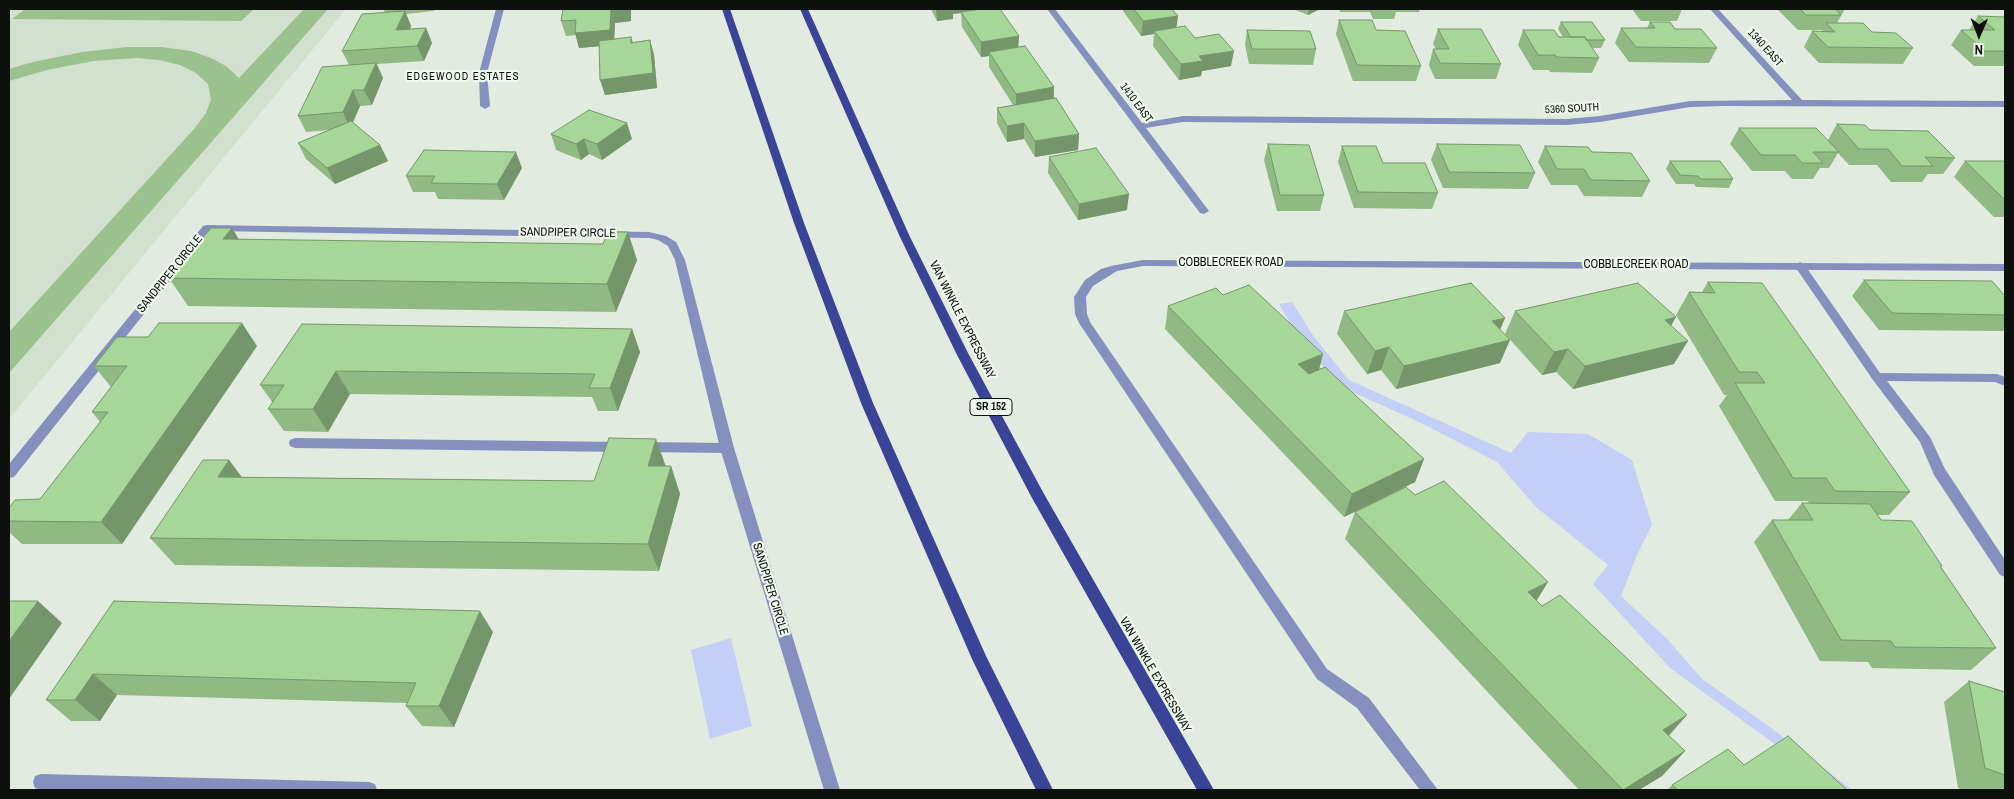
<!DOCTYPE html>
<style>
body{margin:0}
#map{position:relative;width:2014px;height:799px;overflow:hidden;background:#e2ebdf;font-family:"Archivo Narrow",sans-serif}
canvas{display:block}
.frame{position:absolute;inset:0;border:10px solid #0d100c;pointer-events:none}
.north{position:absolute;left:1954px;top:10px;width:50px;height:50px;-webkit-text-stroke:4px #eff8ec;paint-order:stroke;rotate:181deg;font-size:14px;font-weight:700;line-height:20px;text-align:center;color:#0d100c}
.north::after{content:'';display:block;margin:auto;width:18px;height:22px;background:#0d100c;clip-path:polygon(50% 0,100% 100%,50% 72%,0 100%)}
</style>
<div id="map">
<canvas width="2014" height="799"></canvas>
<div class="frame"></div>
<div class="north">N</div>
</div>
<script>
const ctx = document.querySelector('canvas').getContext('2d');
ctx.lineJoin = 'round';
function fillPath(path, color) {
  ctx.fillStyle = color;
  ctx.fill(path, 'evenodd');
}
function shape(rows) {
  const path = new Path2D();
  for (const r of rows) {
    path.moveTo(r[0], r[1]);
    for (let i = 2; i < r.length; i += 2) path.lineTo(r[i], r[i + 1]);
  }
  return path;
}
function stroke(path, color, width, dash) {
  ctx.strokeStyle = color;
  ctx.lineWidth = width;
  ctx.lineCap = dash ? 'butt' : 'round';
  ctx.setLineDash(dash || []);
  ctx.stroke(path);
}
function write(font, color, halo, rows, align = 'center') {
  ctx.font = font + ' "Archivo Narrow",sans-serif';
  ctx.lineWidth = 4.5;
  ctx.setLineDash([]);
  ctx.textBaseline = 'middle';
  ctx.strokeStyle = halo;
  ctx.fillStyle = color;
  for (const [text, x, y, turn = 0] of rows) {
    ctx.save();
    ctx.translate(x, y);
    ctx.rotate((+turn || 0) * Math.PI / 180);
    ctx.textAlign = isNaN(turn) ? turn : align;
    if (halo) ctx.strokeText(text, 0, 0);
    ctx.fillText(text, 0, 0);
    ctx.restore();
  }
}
fillPath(shape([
 [9,9,346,9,9,419]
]), '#d2e0ce');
fillPath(shape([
 [25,9,254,9,241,21,12,19],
 [304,9,328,9,9,373,9,332,195,128,206,113,211,100,208,84,196,73,180,65,159,60,137,58,93,61,47,70,9,81,9,69,33,62,82,52,127,47,162,47,191,51,211,58,226,66,239,78]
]), '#9bc18f');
fillPath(shape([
 [1292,302,1314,337,1349,380,1511,453,1528,432,1588,434,1632,460,1652,525,1637,555,1621,596,1667,639,1702,679,1770,727,1852,790,1838,790,1670,668,1593,584,1608,565,1536,507,1497,462,1417,421,1341,387,1301,341,1279,304],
 [731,638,752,726,710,739,691,650]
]), '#c4cff8');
fillPath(shape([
 [1800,262,1804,264,1880,373,1997,374,2005,377,2005,386,1995,382,1887,381,1930,437,1945,469,2005,560,2005,577,2000,575,1934,475,1920,442,1873,380,1796,268,1794,266,1800,262],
 [295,438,622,442,627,444,629,447,627,450,622,452,295,448,290,446,289,443,290,440,295,438],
 [642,442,727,443,732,445,734,448,732,451,727,453,642,452,637,450,635,447,637,444,642,442],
 [41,774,369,782,375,784,377,790,41,790,35,788,33,782,35,776,41,774]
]), '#8590bf');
fillPath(shape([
 [496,9,504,9,487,73,490,106,485,109,480,106,479,73,496,9],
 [1047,9,1055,9,1142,123,1183,116,1567,119,1600,116,1690,101,1792,100,1710,9,1718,9,1802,100,2005,101,2005,107,1723,106,1690,107,1600,122,1567,125,1183,122,1146,128,1209,211,1204,214,1200,213,1047,9],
 [207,225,649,232,666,236,676,242,685,260,734,448,840,790,824,790,720,448,675,260,668,246,658,240,649,238,210,231,14,477,9,478,9,464,203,226,207,225],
 [1143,260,2005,264,2005,271,1143,266,1117,271,1093,286,1086,297,1087,314,1090,322,1327,669,1369,698,1438,790,1420,790,1357,708,1317,679,1079,323,1075,314,1074,297,1085,280,1101,269,1111,266,1143,260]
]), '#8590bf');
fillPath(shape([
 [722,9,730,9,804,223,873,403,986,656,1053,790,1036,790,972,659,861,403,794,223,722,9],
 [800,9,808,9,910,237,968,353,1044,494,1214,790,1197,790,1032,498,956,353,900,237,800,9]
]), '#394496');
fillPath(shape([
 [383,9,435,9,434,11,406,14,411,26,410,29,426,28,432,43,424,61,377,64,383,78,372,105,360,106,353,123,380,145,388,161,335,184,306,159,298,143,331,130,306,132,298,116,349,65,342,51,385,12],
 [563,9,631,9,631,21,615,23,614,39,631,37,633,42,650,40,654,55,657,88,605,95,599,46,579,48,576,35,566,36,561,21],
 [931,9,1000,9,1019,36,1018,47,1054,87,1054,98,1079,134,1078,150,1035,157,1024,139,1007,142,997,123,997,108,1013,105,989,67,989,56,981,57,962,27,961,13,953,14,953,19,937,21],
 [1123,9,1172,9,1178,16,1176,28,1195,38,1231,66,1202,71,1201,76,1179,80,1153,46,1154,34,1141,36,1123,11],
 [1293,9,1320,9,1308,15],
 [1339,9,1420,9,1419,12,1396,12,1394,19,1373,19,1370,12,1340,12],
 [1632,9,1682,9,1677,21,1641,21],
 [1777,9,1845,9,1837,23,1872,32,1913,48,1903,64,1819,63,1804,47,1812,31,1821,32,1822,30,1798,30],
 [1978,16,2005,17,2005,66,1974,66,1951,45,1961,30,1969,30],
 [1339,20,1376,30,1421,66,1416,81,1353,81,1336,34],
 [1561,22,1605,40,1601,48,1592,48,1599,58,1592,73,1550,72,1549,70,1533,70,1518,45,1523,30,1563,37,1558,29],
 [1650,22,1675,29,1717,48,1709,63,1629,62,1615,43,1621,28,1647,28],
 [1438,29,1501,64,1496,79,1435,79,1429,65,1433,49,1436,49,1433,44],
 [1247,30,1316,49,1313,65,1249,64,1245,45],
 [1837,124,1870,130,1955,158,1943,174,1928,174,1922,182,1891,182,1877,165,1849,165,1838,153,1829,168,1820,168,1813,179,1792,179,1785,171,1752,171,1730,144,1739,128,1828,140],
 [551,134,632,139,602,160,589,154,581,160,556,150],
 [1268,144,1324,195,1320,211,1277,211,1264,160],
 [1437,144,1535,173,1528,189,1443,188,1431,160],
 [1342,146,1383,163,1438,193,1432,209,1354,208,1338,162],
 [1545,146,1592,152,1650,181,1642,197,1584,196,1577,185,1551,185,1538,162],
 [1049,157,1127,210,1078,220,1048,173],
 [1670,161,1733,179,1729,188,1696,187,1694,184,1676,184,1666,169],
 [1965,161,2005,161,2005,217,1994,217,1954,177],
 [522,168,504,200,438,199,435,192,413,192,406,176],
 [239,239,637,260,616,312,188,306,169,278],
 [1864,280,2005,296,2005,331,1879,330,1852,296],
 [1708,282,1910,492,1889,515,1878,515,1881,520,1942,566,1941,567,1996,648,1971,670,1872,668,1868,662,1820,661,1754,542,1772,520,1788,520,1802,503,1809,503,1808,501,1775,501,1719,406,1727,395,1724,395,1676,315,1689,292,1702,292],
 [1223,295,1323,354,1319,370,1424,459,1415,482,1344,517,1165,329,1168,306],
 [1344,311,1505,318,1500,330,1500,363,1396,389,1381,370,1367,374,1337,334],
 [1515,311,1671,326,1674,364,1573,389,1556,372,1542,375,1505,334],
 [302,324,632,329,640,352,618,411,598,411,592,397,350,394,328,432,284,431,268,409,273,403,260,385],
 [257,346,122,544,22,544,9,532,9,508,40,499,100,422,92,412,111,387,94,366],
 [229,460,241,477,594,481,666,466,671,466,680,494,659,571,175,565,150,538],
 [1415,495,1542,606,1687,715,1669,736,1685,751,1662,776,1639,790,1579,790,1345,539,1355,512],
 [114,601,493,632,454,727,422,726,406,706,407,703,117,695,100,721,71,721,46,700],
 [1969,681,2005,692,2005,790,1965,790,1958,788,1944,702],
 [1744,765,1847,790,1667,790,1672,785]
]), '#90b983');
fillPath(shape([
 [611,9,631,9,631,21,615,23,614,45,579,48,575,33],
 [936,9,987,9,987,10,953,14,953,19,937,21],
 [1309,9,1320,9,1308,15],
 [405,11,411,26,402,45,396,30],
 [1178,16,1176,31,1154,31,1154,34,1141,36,1143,21],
 [426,28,432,43,424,61,417,46],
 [1019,36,1018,51,989,52,989,56,981,57,981,42],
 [650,40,654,55,657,88,605,95,600,80],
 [1234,51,1231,66,1202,71,1201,76,1179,80,1181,64,1199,56],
 [376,63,383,78,372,105,364,90],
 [1054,87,1053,103,1016,110,1016,94],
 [353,90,360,106,350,128,343,112],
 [627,123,632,139,602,160,597,144],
 [1024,123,1024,139,1007,142,1007,126],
 [1079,134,1078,150,1035,157,1035,141],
 [584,139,589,154,581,160,576,144],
 [380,145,388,161,335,184,327,168],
 [516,152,522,168,504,200,497,184],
 [1129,194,1127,210,1078,220,1079,204],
 [232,228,249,256,223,239],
 [628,232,637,260,616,312,607,284],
 [1676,317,1663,340,1665,320],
 [1505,318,1495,341,1492,321],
 [242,323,257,346,122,544,101,522],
 [632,329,640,352,618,411,610,388],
 [1510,340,1500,363,1396,389,1404,366],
 [1688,341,1674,364,1573,389,1585,366],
 [1389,347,1381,370,1367,374,1375,351],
 [1568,349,1556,372,1542,375,1554,352],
 [1323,354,1317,377,1292,387,1298,364],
 [336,371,350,394,328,432,313,409],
 [656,439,666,467,648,466],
 [1424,459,1415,482,1344,517,1352,494],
 [229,460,250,488,218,477],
 [671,466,680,494,659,571,648,544],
 [1548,582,1532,608,1528,592],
 [38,601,62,623,9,699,9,641],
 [480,611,493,632,454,727,439,706],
 [93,674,117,695,100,721,75,700],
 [1687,715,1664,740,1663,730],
 [1685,751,1662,776,1639,790,1623,790]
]), '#75966a');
const building = shape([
 [563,9,611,9,610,30,575,33,576,20,561,21,563,9],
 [981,9,1000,9,1019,36,981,42,961,12,981,9],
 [1134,9,1172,9,1178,16,1143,21,1134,9],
 [1800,9,1835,9,1841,15,1806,15,1800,9],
 [405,11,396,30,426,28,417,46,342,51,362,14,405,11],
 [1978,16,2005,17,2005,51,1985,51,1961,30,1995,30,1978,16],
 [1339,20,1372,20,1376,30,1405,31,1421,66,1357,65,1339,20],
 [1561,22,1592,22,1605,40,1586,40,1585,37,1571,37,1561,22],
 [1650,22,1670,22,1675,29,1701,29,1717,48,1636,47,1621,28,1655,28,1650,22],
 [1826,23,1863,23,1872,32,1896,33,1913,48,1828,47,1812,31,1835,32,1826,23],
 [1185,26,1195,38,1219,34,1234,51,1199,56,1203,61,1181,64,1154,31,1185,26],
 [1438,29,1481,29,1501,64,1440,63,1433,49,1449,49,1438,29],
 [1247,30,1310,31,1316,49,1252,49,1247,30],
 [1523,30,1554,30,1559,37,1585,37,1599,58,1556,57,1555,55,1538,55,1523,30],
 [631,37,631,43,650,40,653,73,600,80,599,41,631,37],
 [1025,46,1054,87,1016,94,989,52,1025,46],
 [376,63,364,90,353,90,343,112,298,116,322,67,376,63],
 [1056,98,1079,134,1035,141,1024,123,1007,126,997,108,1056,98],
 [589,110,627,123,597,144,584,139,576,144,551,134,589,110],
 [351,121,380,145,327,168,298,143,351,121],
 [1837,124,1865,125,1870,130,1928,131,1955,158,1925,157,1933,166,1902,166,1888,149,1859,149,1837,124],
 [1739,128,1816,128,1839,152,1813,152,1823,163,1802,163,1795,155,1761,155,1739,128],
 [1268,144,1309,145,1324,195,1280,195,1268,144],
 [1437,144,1520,145,1535,173,1449,172,1437,144],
 [1342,146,1376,146,1383,163,1425,163,1438,193,1358,192,1342,146],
 [1545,146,1588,147,1592,152,1631,153,1650,181,1591,180,1584,169,1557,169,1545,146],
 [1096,148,1129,194,1079,204,1049,157,1096,148],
 [424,150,516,152,497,184,431,183,435,176,406,176,424,150],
 [1670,161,1720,161,1733,179,1701,179,1698,176,1680,175,1670,161],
 [1965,161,2005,161,2005,200,1965,161],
 [211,228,232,228,223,239,603,244,608,232,628,232,607,284,169,278,211,228],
 [1864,280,1992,281,2005,296,2005,315,1892,313,1864,280],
 [1708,282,1762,283,1910,492,1835,491,1826,478,1793,478,1735,383,1765,383,1757,372,1739,372,1689,292,1715,293,1708,282],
 [1471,283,1505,318,1492,321,1510,340,1404,366,1389,347,1375,351,1344,311,1471,283],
 [1638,283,1676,317,1665,320,1688,341,1585,366,1568,349,1554,352,1515,311,1638,283],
 [1249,285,1323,354,1298,364,1309,374,1325,367,1424,459,1352,494,1168,306,1216,288,1223,295,1249,285],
 [159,323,242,323,101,522,9,521,9,508,15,500,40,499,108,412,92,412,127,366,94,366,117,337,148,337,159,323],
 [302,324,632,329,610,388,589,388,595,374,336,371,313,409,268,409,284,385,260,385,302,324],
 [609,438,656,439,648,466,671,466,648,544,150,538,203,460,229,460,218,477,594,481,609,438],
 [1444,481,1548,582,1528,592,1542,606,1560,595,1687,715,1663,730,1685,751,1623,790,1355,512,1406,487,1415,495,1444,481],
 [1802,503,1870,504,1881,520,1912,521,1942,566,1940,566,1996,648,1895,647,1891,641,1841,640,1772,520,1813,520,1802,503],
 [9,601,38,601,9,641,9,601],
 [114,601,480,611,439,706,406,706,416,683,93,674,75,700,46,700,114,601],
 [1969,681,2005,692,2005,775,1985,768,1969,681],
 [1788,736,1847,790,1678,790,1672,785,1728,749,1744,765,1788,736]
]);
fillPath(building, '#a7d798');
stroke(building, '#75966a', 1);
write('11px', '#0d100c', '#eff8ec', [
 ["1340 EAST",1765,48,48],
 ["1410 EAST",1136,103,53],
 ["5360 SOUTH",1572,109,-3]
]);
ctx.letterSpacing = '1px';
write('11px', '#0d100c', '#eff8ec', [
 ["EDGEWOOD ESTATES",463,77]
]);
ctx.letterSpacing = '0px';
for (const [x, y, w] of [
 [991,407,42]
]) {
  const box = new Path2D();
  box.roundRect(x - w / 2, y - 8.5, w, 17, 4);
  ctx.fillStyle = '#eff8ec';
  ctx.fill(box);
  stroke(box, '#0d100c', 1);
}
write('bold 11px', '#0d100c', null, [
 ["SR 152",991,407]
]);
write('12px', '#0d100c', '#eff8ec', [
 ["SANDPIPER CIRCLE",568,233,1],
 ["COBBLECREEK ROAD",1231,263],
 ["COBBLECREEK ROAD",1636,265],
 ["SANDPIPER CIRCLE",170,274,-51],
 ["VAN WINKLE EXPRESSWAY",962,320,63],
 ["SANDPIPER CIRCLE",770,589,73],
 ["VAN WINKLE EXPRESSWAY",1155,675,60]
]);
</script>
